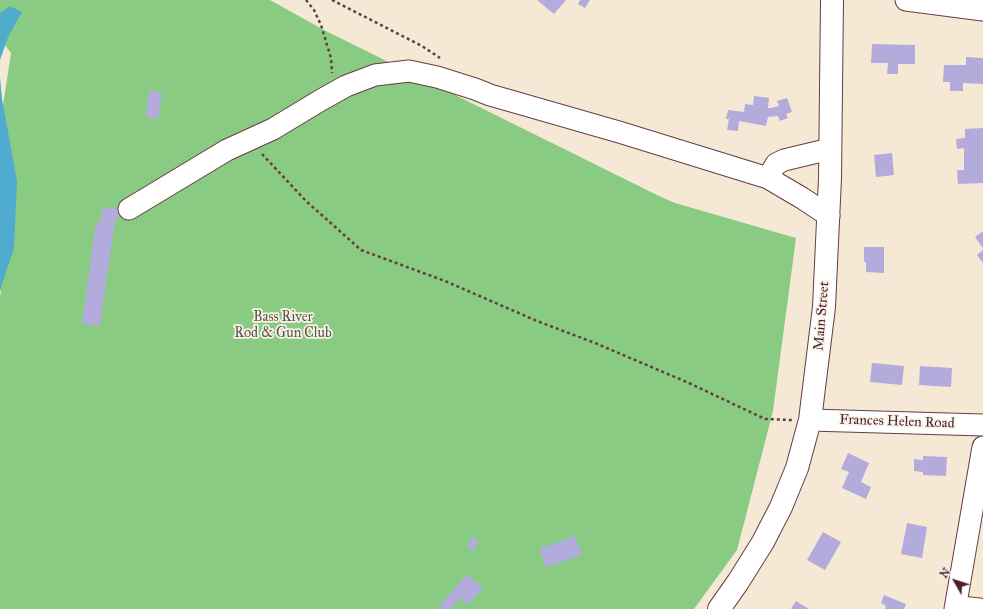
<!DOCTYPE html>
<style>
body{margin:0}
#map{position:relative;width:983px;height:609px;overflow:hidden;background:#f5e9d5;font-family:"IM FELL Great Primer",serif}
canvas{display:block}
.north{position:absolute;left:935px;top:561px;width:40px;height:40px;-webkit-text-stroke:3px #f7f3e8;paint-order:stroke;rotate:309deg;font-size:11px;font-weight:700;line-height:16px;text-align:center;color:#4a1f2b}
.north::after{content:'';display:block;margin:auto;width:14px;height:18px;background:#4a1f2b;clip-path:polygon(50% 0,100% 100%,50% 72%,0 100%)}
</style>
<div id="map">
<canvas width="983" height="609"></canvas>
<div class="north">N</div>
</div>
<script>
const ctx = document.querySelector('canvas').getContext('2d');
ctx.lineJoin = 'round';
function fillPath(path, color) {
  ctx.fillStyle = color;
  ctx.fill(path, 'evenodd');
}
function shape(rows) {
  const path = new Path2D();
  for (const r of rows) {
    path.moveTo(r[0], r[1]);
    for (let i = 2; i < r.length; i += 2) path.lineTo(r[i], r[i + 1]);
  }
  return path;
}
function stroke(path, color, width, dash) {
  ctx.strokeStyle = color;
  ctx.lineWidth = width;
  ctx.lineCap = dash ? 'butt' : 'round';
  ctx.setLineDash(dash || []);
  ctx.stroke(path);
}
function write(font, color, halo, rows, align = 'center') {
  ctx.font = font + ' "IM FELL Great Primer",serif';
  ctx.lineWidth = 3.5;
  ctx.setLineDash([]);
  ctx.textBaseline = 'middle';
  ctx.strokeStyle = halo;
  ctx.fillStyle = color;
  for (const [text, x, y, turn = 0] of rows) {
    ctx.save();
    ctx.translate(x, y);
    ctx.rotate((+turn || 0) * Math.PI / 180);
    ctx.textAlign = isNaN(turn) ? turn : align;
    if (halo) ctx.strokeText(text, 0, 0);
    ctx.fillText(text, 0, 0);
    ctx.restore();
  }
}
fillPath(shape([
 [0,0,270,0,324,30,659,196,675,203,796,238,773,411,737,550,694,609,0,609,0,295,1,294,0,288,0,125,11,53,0,39]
]), '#89cb83');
fillPath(shape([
 [10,6,22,12,8,37,0,60,0,13],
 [0,77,2,99,17,181,14,248,0,290]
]), '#4facce');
fillPath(shape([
 [537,0,566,0,554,14],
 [580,0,590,0,585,8,578,4],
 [872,44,915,45,915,64,898,64,898,74,887,74,888,63,871,63],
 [966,57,983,58,983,84,963,83,963,91,950,91,950,82,943,82,944,65,966,65],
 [149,91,162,93,158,119,146,117],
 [754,96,769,98,768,108,771,108,779,106,777,101,787,98,792,112,786,114,788,118,780,121,778,116,768,117,766,126,739,121,738,131,727,130,729,119,726,119,728,110,744,112,745,104,753,105],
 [983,128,983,183,958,184,957,170,964,170,964,148,957,149,956,139,965,138,965,129],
 [892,153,894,175,876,177,874,155],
 [103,207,119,209,118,220,115,220,100,326,82,324,96,222,101,223],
 [983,231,983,248,975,237],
 [864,247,884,247,884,273,866,272,866,262,864,262],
 [983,250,983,263,977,255],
 [872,363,904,366,902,385,870,382],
 [920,366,952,368,951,387,919,385],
 [848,453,869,463,861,482,871,487,866,499,842,488,849,472,841,469],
 [923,456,947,457,946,476,923,475,923,472,914,471,914,459,923,460],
 [907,523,927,527,922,558,901,554],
 [823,532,841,542,825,570,807,560],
 [575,536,582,555,546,567,539,549],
 [473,537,479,542,472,551,466,546],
 [467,574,483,588,468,605,460,598,450,609,442,609,440,605],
 [884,595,906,604,904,609,885,609,886,606,881,603],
 [796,601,809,609,791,609]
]), '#b2abdc');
const minor = shape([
 [906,0,983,10],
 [768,178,776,164,784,160,830,149],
 [129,209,227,150,273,129,321,100,346,86,375,75,409,71,437,77,475,89,490,95,619,132,768,178,802,198,829,216],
 [810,420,983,425],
 [955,609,983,447],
 [957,609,961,607,979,609]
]);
const major = shape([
 [719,609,738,582,763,542,781,507,797,468,810,420,824,307,830,178,832,0]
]);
stroke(minor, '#643d44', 23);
stroke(major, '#643d44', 24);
stroke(shape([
 [306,0,314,10,321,25,331,58,332,73],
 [332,0,422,46,440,58],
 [262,154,306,201,361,250,445,281,537,321,595,343,689,383,765,419,792,420]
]), '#643d44', 2.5, [3, 3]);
stroke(minor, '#fff', 21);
stroke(major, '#fff', 22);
write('14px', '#4a1f2b', '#f7f3e8', [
 ["Main Street",822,316,-85],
 ["Frances Helen Road",897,422,2]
]);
write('14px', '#5d5345', '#f7f3e8', [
 ["Bass River",283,318],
 ["Rod & Gun Club",283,334]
]);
</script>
